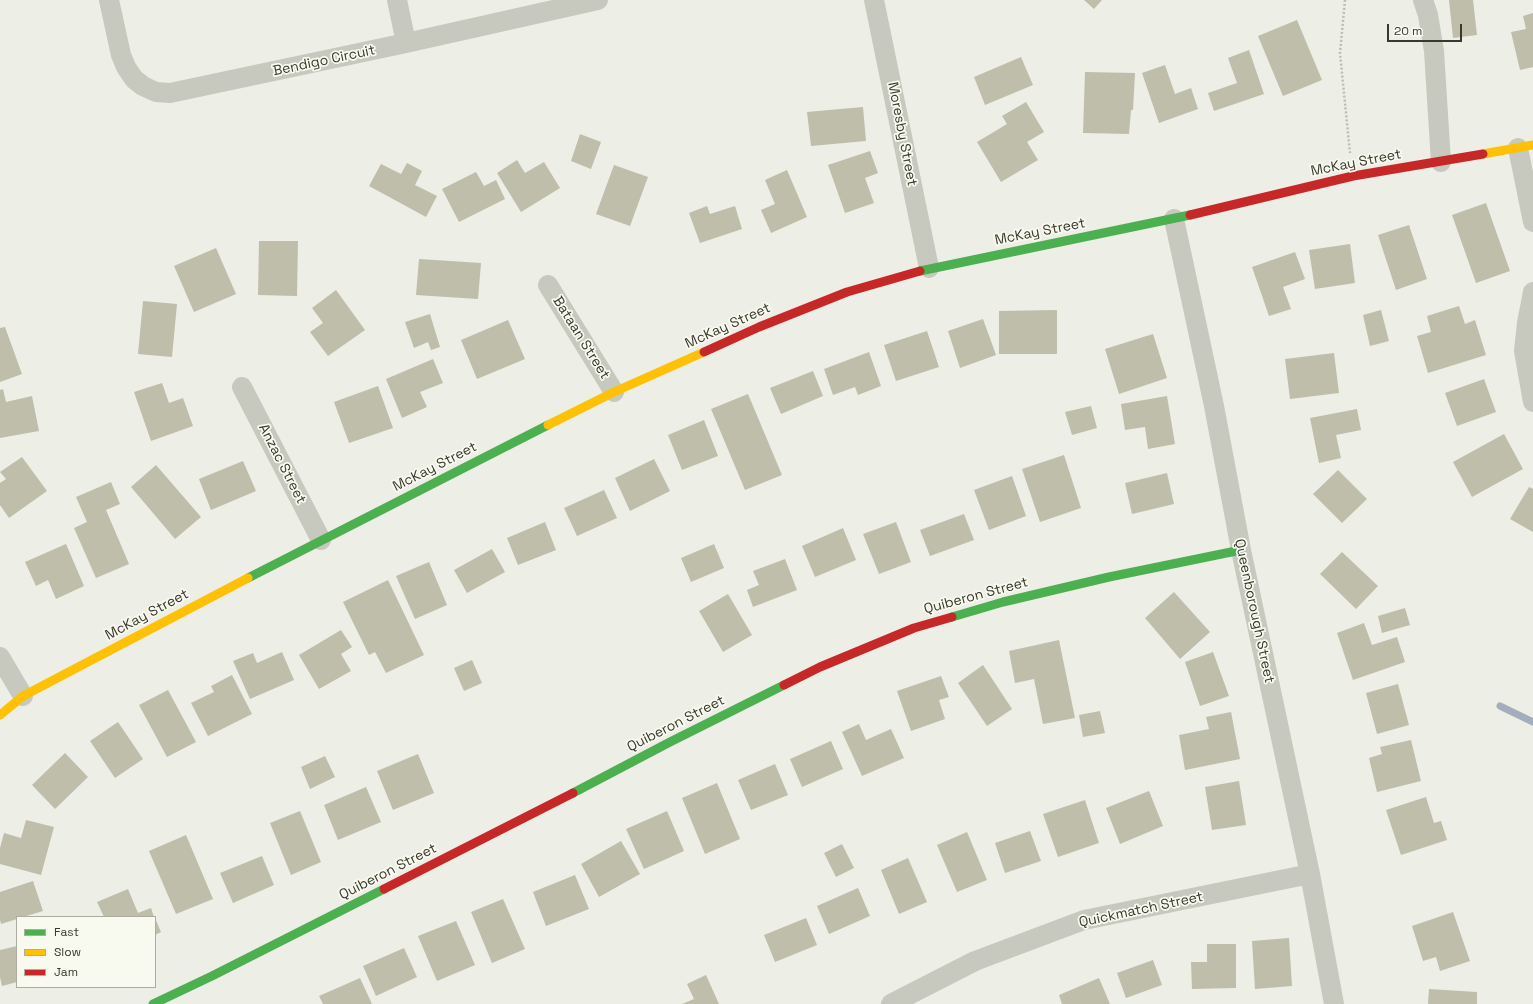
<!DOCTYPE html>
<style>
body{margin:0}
#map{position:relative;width:1533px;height:1004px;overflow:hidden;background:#edeee6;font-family:"Space Grotesk",sans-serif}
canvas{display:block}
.legend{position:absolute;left:16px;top:916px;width:140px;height:72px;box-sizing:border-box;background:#f8f9ef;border:1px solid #acaca1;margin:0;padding:5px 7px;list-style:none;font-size:12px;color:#39382c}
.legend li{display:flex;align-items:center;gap:8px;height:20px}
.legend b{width:20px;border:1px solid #acaca1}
.scale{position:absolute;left:1387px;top:24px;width:75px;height:18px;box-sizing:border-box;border:2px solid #39382c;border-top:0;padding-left:5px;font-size:12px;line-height:14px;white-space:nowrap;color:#39382c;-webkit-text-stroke:3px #f8f9ef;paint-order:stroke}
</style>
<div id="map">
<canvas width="1533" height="1004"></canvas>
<ul class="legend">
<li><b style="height:5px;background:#4caf50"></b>Fast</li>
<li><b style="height:5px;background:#ffc107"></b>Slow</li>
<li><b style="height:5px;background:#c62828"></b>Jam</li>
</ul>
<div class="scale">20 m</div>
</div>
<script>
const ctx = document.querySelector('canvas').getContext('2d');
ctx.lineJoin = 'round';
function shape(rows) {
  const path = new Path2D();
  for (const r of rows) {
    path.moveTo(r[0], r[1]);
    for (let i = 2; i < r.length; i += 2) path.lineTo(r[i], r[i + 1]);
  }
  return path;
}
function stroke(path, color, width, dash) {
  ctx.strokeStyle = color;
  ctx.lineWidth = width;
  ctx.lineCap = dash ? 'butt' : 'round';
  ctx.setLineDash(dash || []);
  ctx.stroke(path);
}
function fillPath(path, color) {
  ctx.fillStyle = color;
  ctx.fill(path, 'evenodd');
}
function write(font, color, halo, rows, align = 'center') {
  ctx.font = font + ' "Space Grotesk",sans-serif';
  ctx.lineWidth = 3.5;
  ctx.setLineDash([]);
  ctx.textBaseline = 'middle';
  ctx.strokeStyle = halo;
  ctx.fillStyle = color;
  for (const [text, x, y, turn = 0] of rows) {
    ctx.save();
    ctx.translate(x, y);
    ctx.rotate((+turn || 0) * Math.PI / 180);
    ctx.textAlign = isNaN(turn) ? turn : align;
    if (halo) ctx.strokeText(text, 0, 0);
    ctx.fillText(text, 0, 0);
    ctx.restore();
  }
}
stroke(shape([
 [1500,706,1533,722]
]), '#a4adbe', 7);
fillPath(shape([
 [1084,0,1102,0,1094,9],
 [1449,0,1473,0,1477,35,1453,38],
 [1533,13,1533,67,1520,70,1511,32,1526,29,1523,16],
 [1297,20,1322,80,1283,96,1258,36],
 [1249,50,1264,94,1214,111,1208,93,1237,83,1228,58],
 [1021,57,1033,85,985,105,974,77],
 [1165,65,1175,94,1191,88,1198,109,1159,123,1142,73],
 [1085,72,1135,73,1133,110,1131,110,1129,134,1083,133],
 [1026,102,1044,132,1027,142,1038,160,1001,182,977,142,1007,124,1002,116],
 [863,107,866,141,811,146,807,112],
 [580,134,601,142,591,169,571,161],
 [870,151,878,173,865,178,874,203,845,213,828,165],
 [517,160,525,173,544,162,560,188,521,212,497,173],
 [407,163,422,171,415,185,437,196,426,217,369,186,381,164,401,174],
 [614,165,648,177,630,226,596,214],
 [787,170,807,217,771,233,761,210,775,204,765,180],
 [476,172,484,186,496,180,505,199,459,222,442,189],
 [1486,203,1510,271,1476,283,1452,215],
 [707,206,710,214,735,206,742,229,700,243,689,213],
 [1409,225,1427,279,1396,290,1378,235],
 [259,241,298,241,297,296,258,295],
 [1350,244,1355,283,1315,289,1309,250],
 [216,248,236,294,194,312,174,266],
 [1295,252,1305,279,1283,287,1291,309,1269,316,1252,267],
 [419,259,481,263,478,299,416,295],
 [336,290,365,330,328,356,310,332,323,323,312,308],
 [143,301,177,304,172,357,138,354],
 [1459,306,1465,324,1475,320,1486,355,1428,373,1417,336,1431,332,1427,316],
 [1057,310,1057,354,999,354,999,311],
 [1381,310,1389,341,1370,346,1363,315],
 [430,314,440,347,431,350,428,342,414,348,405,322],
 [983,319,996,355,960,368,948,331],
 [508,320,525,359,477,379,461,340],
 [5,327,22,374,0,382,0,328],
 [927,331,939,367,896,381,884,345],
 [1153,334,1167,378,1119,394,1105,349],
 [869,352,881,386,858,395,855,387,833,395,824,369],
 [1334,353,1339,393,1290,399,1285,359],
 [433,359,443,383,420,392,427,407,402,418,386,379],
 [813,371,823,396,781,414,770,388],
 [1484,379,1496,412,1457,426,1445,393],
 [162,383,169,403,183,398,193,426,151,441,134,392],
 [378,386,393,428,349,443,334,402],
 [3,389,6,402,32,396,39,431,0,438,0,390],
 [748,394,782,475,745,490,711,409],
 [1167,396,1175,444,1148,449,1145,427,1125,430,1121,404],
 [1091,406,1097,428,1072,435,1065,412],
 [1357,409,1361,430,1336,435,1341,458,1319,463,1310,418],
 [704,420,718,456,682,470,668,435],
 [1504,434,1523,469,1472,497,1453,462],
 [1064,455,1081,508,1040,522,1022,469],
 [22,457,47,491,9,518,0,505,0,483,6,479,0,472],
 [654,459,670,491,630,511,615,478],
 [243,461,256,491,211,510,199,479],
 [156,465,201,517,175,539,131,487],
 [1338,470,1367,499,1342,523,1313,494],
 [1167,473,1174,504,1132,514,1125,483],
 [1012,476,1026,516,989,530,974,490],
 [111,482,120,504,106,510,129,564,96,578,74,528,87,522,76,497],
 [1529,487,1533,489,1533,532,1510,519],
 [604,490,617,518,577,536,564,508],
 [964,514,974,540,930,556,920,530],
 [545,522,556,550,518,565,507,538],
 [896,522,911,562,879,574,863,534],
 [843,528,856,560,815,577,802,546],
 [66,544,84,586,56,599,48,580,36,586,25,562],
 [714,544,724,568,691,582,681,558],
 [492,549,505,572,467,593,454,570],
 [1342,552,1378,586,1356,609,1320,574],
 [785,559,797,590,753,607,747,590,759,585,753,571],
 [429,562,447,605,415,619,396,576],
 [388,580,424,655,386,673,375,652,369,655,343,602],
 [1174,592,1210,632,1180,659,1145,618],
 [728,594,752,635,723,652,699,611],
 [1405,608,1410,625,1382,633,1378,616],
 [1364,623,1372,645,1397,637,1405,662,1353,680,1337,633],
 [341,630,352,647,341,654,351,671,319,689,299,655],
 [1059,640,1075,718,1043,724,1034,679,1015,683,1009,651],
 [282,652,294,680,250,699,233,661,253,653,257,663],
 [1213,652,1229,696,1200,706,1185,662],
 [472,660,482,683,464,691,454,668],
 [983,665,1012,709,987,726,958,683],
 [232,675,252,714,208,736,191,703,214,692,211,686],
 [941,676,949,697,939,700,945,719,911,731,897,691],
 [1398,684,1409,725,1377,734,1366,693],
 [168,690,196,742,167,757,139,705],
 [1100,711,1105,733,1083,737,1079,715],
 [1231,712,1240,759,1185,770,1179,735,1209,729,1206,717],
 [118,722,143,759,115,778,90,741],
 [859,724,866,740,891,729,904,758,862,776,842,732],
 [1411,740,1421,781,1377,792,1369,758,1382,754,1380,747],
 [831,741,843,769,802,787,790,759],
 [65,753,88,777,55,809,32,785],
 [418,754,434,793,393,810,377,771],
 [325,756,335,777,310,789,301,767],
 [775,764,788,795,751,810,738,780],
 [1239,781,1246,825,1212,830,1205,787],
 [717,783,740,839,705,854,682,798],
 [366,787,381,822,338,840,324,805],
 [1149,791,1163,826,1120,844,1106,808],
 [1426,797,1434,823,1441,821,1447,840,1401,855,1386,810],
 [1085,800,1099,843,1058,857,1043,814],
 [300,811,321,862,291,875,270,823],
 [667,811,684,851,644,869,626,829],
 [26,820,54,827,41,875,0,864,0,848,4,833,21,838],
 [1030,831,1041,861,1005,873,995,843],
 [967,832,987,880,957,892,937,845],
 [186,835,213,899,176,914,149,851],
 [621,841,640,874,599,897,581,864],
 [842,844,854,868,836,877,824,853],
 [262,856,274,885,233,903,220,873],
 [908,858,927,902,899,914,881,870],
 [575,875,589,909,546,926,533,892],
 [33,881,43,911,23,917,17,917,17,919,1,924,0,920,0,892],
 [858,888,870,916,829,934,817,906],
 [128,889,138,913,151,908,154,917,104,917,97,902],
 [503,899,525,949,492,963,471,912],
 [1453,912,1470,961,1440,971,1436,957,1423,961,1412,926],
 [155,918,161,932,155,935],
 [806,918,817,945,775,962,764,935],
 [456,921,475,965,437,981,418,936],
 [1289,938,1292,986,1255,989,1252,941],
 [1207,944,1236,944,1236,988,1192,989,1191,962,1207,962],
 [17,946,17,982,2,986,0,977,0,950],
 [404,948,417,977,376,996,363,966],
 [1153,960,1162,985,1126,998,1117,973],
 [706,975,719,1004,682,1004,694,999,687,984],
 [360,978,372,1004,323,1004,319,996],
 [1099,978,1110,1004,1062,1004,1059,995],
 [1429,989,1477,992,1477,1004,1428,1004]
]), '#bfbeaa');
stroke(shape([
 [1345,0,1340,53,1350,153]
]), '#bcbdb3', 2.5, [2, 2]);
stroke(shape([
 [109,0,121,55,126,67,134,79,143,86,156,92,170,93,406,43,598,0],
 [397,0,406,43],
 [874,0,929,268],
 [1423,0,1428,15,1434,51,1441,162],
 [1518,148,1533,222],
 [1174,219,1214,406,1241,550,1310,874,1334,1004],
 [548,285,614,392],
 [1533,292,1527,323,1524,351,1533,402],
 [242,387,321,540],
 [0,657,23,696],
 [891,1004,975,961,1084,920,1310,874]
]), '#c7c8be', 20);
stroke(shape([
 [920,271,1190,215],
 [248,578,548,425],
 [952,617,1003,602,1109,577,1241,550],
 [573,793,670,742,784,685],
 [153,1004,212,976,384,889]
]), '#4caf50', 9);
stroke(shape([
 [1483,154,1533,145],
 [548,425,614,392,704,352],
 [0,715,23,696,248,578]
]), '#ffc107', 9);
stroke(shape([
 [1190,215,1353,176,1483,154],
 [704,352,759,327,847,292,920,271],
 [784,685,820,667,914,628,952,617],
 [384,889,573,793]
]), '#c62828', 9);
write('14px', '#39382c', '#f8f9ef', [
 ["Bendigo Circuit",324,61,-12],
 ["Moresby Street",902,134,79],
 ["McKay Street",1356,163,-11],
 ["McKay Street",1040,232,-11],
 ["McKay Street",728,326,-24],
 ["Bataan Street",581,338,58],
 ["Anzac Street",282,464,63],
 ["McKay Street",435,467,-27],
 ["Quiberon Street",976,596,-15],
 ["Queenborough Street",1254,611,78],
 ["McKay Street",147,615,-28],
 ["Quiberon Street",676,724,-27],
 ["Quiberon Street",388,872,-27],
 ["Quickmatch Street",1141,910,-12]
]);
</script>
